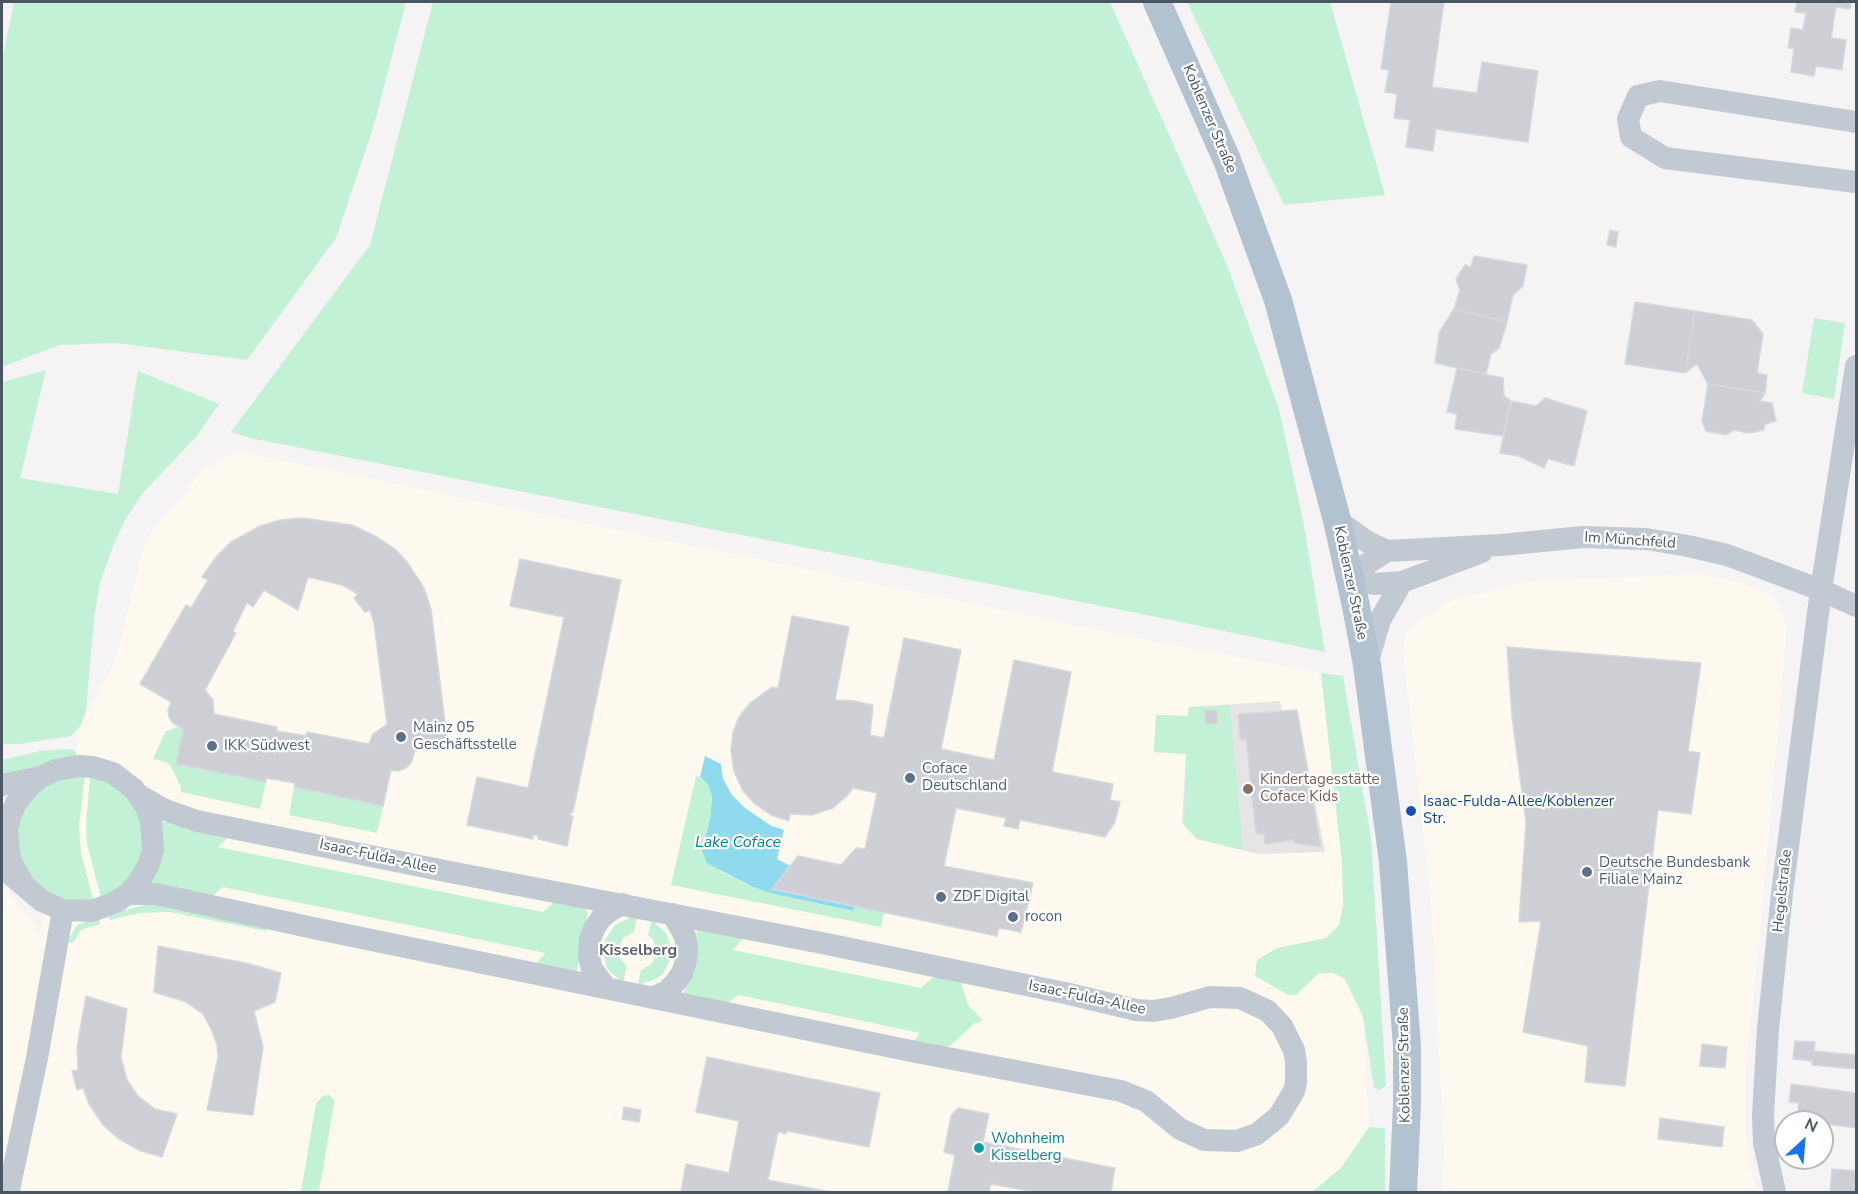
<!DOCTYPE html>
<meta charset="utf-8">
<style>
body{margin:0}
#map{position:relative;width:1858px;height:1194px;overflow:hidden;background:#f5f3f3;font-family:"Nunito Sans",sans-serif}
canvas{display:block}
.frame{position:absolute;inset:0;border:3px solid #4a5661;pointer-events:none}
.north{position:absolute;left:1774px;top:1110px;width:60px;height:60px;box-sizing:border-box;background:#fff;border:2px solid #b7bbc0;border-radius:50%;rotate:26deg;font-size:16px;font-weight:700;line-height:24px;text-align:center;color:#4a5661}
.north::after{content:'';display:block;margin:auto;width:21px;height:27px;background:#1a73e8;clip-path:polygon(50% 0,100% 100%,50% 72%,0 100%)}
</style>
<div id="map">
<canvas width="1858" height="1194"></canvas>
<div class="frame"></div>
<div class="north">N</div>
</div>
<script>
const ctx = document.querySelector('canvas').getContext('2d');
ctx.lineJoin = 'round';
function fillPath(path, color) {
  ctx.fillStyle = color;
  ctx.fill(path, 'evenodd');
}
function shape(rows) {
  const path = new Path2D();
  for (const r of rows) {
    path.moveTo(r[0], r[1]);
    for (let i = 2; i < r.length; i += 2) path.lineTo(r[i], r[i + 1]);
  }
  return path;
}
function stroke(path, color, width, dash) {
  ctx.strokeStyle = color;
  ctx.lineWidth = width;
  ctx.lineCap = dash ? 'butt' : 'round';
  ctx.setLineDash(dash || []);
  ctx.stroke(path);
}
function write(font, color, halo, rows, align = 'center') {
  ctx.font = font + ' "Nunito Sans",sans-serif';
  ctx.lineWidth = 4.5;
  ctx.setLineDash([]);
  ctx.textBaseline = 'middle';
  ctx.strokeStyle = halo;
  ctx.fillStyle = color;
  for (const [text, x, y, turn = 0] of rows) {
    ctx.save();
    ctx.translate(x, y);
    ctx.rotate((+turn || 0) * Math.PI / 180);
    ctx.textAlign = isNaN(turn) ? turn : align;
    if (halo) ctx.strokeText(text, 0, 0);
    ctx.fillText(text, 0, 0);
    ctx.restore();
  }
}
fillPath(shape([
 [238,451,1137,638,1321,673,1342,864,1363,1017,1369,1127,1362,1192,2,1192,2,885,40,933,81,725,116,659,145,541,203,470],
 [1701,574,1740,582,1760,590,1774,599,1783,613,1787,628,1758,953,1745,1070,1745,1131,1751,1171,1757,1192,1442,1192,1444,1153,1431,899,1403,652,1406,631,1446,602,1529,581]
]), '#fdf9ef');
fillPath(shape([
 [1280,701,1282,710,1297,710,1325,852,1258,854,1197,839,1182,823,1186,754,1154,752,1156,715,1188,716,1189,707]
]), '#e6e4e5');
fillPath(shape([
 [14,2,406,2,374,125,336,238,247,360,116,343,59,345,2,367,2,61],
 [433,2,1110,2,1227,265,1279,409,1303,520,1325,652,1142,614,250,438,231,432,370,245],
 [1187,2,1330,2,1385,195,1284,205],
 [1814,318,1845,323,1834,399,1802,393],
 [46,370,20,478,118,494,138,371,219,404,196,437,142,494,125,520,113,546,100,583,94,619,86,711,81,725,71,736,20,744,2,744,2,382],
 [1321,673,1343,676,1371,838,1386,1086,1380,1090,1374,1088,1363,1017,1345,979,1333,973,1319,973,1296,995,1288,995,1255,976,1257,960,1277,948,1326,938,1339,925,1343,906,1342,863],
 [1230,705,1243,850,1197,839,1184,825,1186,754,1154,752,1156,715,1188,716,1189,707],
 [178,727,183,729,176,764,266,782,260,809,181,792,181,787,170,765,166,762,153,759,166,731],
 [69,749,76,752,77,756,2,778,2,760,40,751],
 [85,775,79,825,81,853,94,902,70,903,39,889,16,849,19,815,49,781],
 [93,775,125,792,143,822,143,857,124,886,101,898,87,844,86,825,90,778],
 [696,776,700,777,708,784,712,797,710,819,702,851,721,871,753,887,774,894,852,911,853,906,884,913,881,927,671,885],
 [294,787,383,806,377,833,289,815],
 [159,821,234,832,218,847,543,912,559,897,583,907,588,912,576,976,534,966,545,953,223,887,207,901,147,885],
 [156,904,267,925,266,931,170,912,139,913,110,920,108,914,145,905],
 [98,917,100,924,81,930,73,943,67,942,77,925],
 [631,917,637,917,634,932,623,938,618,950,619,957,627,967,623,982,611,973,606,966,603,949,605,940,615,925],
 [652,920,666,933,672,949,671,958,663,974,656,979,638,985,641,970,652,964,657,952,653,939,648,935],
 [698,927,745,935,733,950,921,988,938,973,961,983,968,1005,982,1019,981,1022,975,1023,950,1046,938,1048,913,1043,920,1033,739,995,724,1005,683,998],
 [329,1095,334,1100,334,1104,319,1192,301,1192,316,1103,323,1096],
 [1369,1127,1385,1128,1385,1192,1312,1192,1341,1168]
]), '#c3f1d5');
fillPath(shape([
 [705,756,721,764,723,779,732,795,745,808,770,825,784,830,777,859,791,866,859,882,853,911,774,894,753,887,707,863,702,851,710,819,712,797,708,784,700,777]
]), '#90daee');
const building = shape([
 [1391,2,1444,2,1432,87,1477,93,1482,62,1538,71,1528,142,1436,129,1433,151,1406,147,1410,120,1394,118,1397,94,1385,92,1389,70,1381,69,1391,2],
 [1797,2,1851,2,1850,9,1836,7,1831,38,1846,40,1842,70,1816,66,1814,76,1791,72,1794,48,1788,48,1791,28,1803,30,1806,13,1795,12,1797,2],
 [1610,230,1618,232,1616,247,1607,245,1610,230],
 [1474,256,1527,265,1523,286,1513,295,1507,322,1454,309,1460,290,1456,279,1465,265,1471,267,1474,256],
 [1635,302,1695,311,1685,373,1625,364,1635,302],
 [1454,309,1507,322,1499,348,1491,354,1486,374,1435,363,1439,333,1454,309],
 [1695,311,1752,320,1763,334,1757,373,1767,375,1765,393,1708,384,1697,364,1685,373,1695,311],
 [1457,368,1503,378,1504,396,1511,401,1503,436,1455,429,1457,414,1447,412,1457,368],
 [1708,384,1765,393,1760,401,1772,403,1776,421,1765,424,1764,430,1749,433,1734,430,1726,435,1706,431,1702,421,1708,384],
 [1545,398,1587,411,1574,466,1548,459,1544,468,1519,456,1500,453,1511,401,1536,406,1545,398],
 [303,518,352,525,377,537,395,549,407,562,424,588,431,609,448,747,415,751,411,763,406,768,398,771,391,770,383,806,294,787,295,783,266,778,266,782,176,764,183,729,173,723,169,717,168,711,171,702,140,684,186,605,191,608,208,580,202,577,216,557,231,542,260,526,280,520,303,518],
 [308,577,342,585,358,594,354,598,365,612,370,610,374,623,387,724,373,734,369,744,307,732,306,736,277,731,277,727,214,714,213,700,205,690,236,633,233,631,247,603,253,607,264,590,298,610,308,577],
 [520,559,621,580,573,812,571,812,570,816,573,816,567,846,538,839,538,836,533,835,533,839,467,825,477,777,528,788,564,617,510,606,520,559],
 [792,616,849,627,835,700,854,701,873,705,870,735,884,738,904,638,961,650,941,749,994,760,1014,660,1071,672,1052,772,1113,784,1110,800,1120,802,1115,822,1105,837,1020,820,1018,829,1004,826,1006,818,956,808,944,866,1033,883,1021,932,999,928,997,936,772,889,798,856,841,865,856,848,865,849,877,793,853,788,847,796,833,808,812,815,790,814,789,821,771,815,755,804,743,791,734,771,731,751,733,732,739,717,750,703,772,687,778,688,792,616],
 [1507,647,1701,663,1688,751,1700,753,1691,814,1658,810,1625,1086,1585,1082,1588,1046,1523,1032,1541,921,1519,922,1526,823,1512,717,1507,647],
 [1205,710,1217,710,1218,723,1205,724,1205,710],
 [1297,710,1321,847,1294,843,1294,840,1265,844,1264,834,1256,834,1246,739,1240,740,1238,714,1297,710],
 [158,946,250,964,281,973,275,1002,254,1011,263,1047,253,1115,207,1110,218,1057,217,1045,211,1029,203,1014,186,1002,154,992,158,946],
 [86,996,127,1009,121,1057,127,1080,138,1096,155,1109,177,1114,162,1157,141,1151,119,1139,103,1125,89,1104,83,1088,77,1090,72,1071,78,1070,77,1047,86,996],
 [1795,1041,1815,1042,1814,1051,1856,1055,1856,1069,1812,1065,1812,1061,1793,1059,1795,1041],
 [1702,1044,1727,1047,1725,1068,1700,1066,1702,1044],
 [707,1057,880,1093,869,1147,787,1131,786,1134,778,1132,768,1180,831,1192,681,1192,686,1164,729,1173,739,1121,696,1112,707,1057],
 [1791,1084,1856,1093,1856,1128,1797,1120,1799,1103,1789,1102,1791,1084],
 [624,1107,641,1110,639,1122,622,1119,624,1107],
 [958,1108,989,1114,983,1142,1115,1168,1111,1192,1034,1192,991,1184,989,1192,948,1192,955,1155,944,1152,951,1116,958,1108],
 [1660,1118,1724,1127,1722,1147,1658,1139,1660,1118],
 [1832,1169,1856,1171,1856,1192,1830,1192,1832,1169]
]);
fillPath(building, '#cdcfd5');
stroke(building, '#d7d9de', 1.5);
stroke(shape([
 [1856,122,1660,91,1638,96,1628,119,1631,137,1665,158,1856,182],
 [1337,520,1366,541,1387,551],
 [1350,580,1367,564,1387,551,1501,545,1583,537,1646,539,1688,546,1727,555,1821,590,1856,606],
 [1350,580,1373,584,1402,582,1482,552],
 [1368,661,1380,620,1402,582],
 [2,785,40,777],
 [2,867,42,901,63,910,92,911,116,902,128,894,138,883,149,864,153,850,151,821,146,807,134,789,113,773,93,767,79,766,56,770,41,777,30,786,16,803,10,817,7,831,10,860,25,886],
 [128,894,156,894,318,929,916,1052,1121,1091,1146,1101,1180,1129,1204,1140,1237,1141,1257,1134,1279,1116,1294,1091,1296,1083,1296,1062,1294,1050,1282,1026,1268,1011,1240,998,1210,997,1171,1008,1153,1011,1136,1010,1065,993,822,943,450,872,197,821,163,809,139,795],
 [606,988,592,969,589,957,590,939,595,927,602,917,611,910,623,904],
 [654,997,666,992,675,983,682,973,686,961,687,949,685,936,672,914],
 [9,1190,37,1058,63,910],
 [1775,1192,1764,1143,1763,1115,1768,1029,1782,893,1821,590,1856,366]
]), '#c1cad2', 22);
stroke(shape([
 [1157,2,1227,160,1278,300,1337,520,1356,606,1367,665,1393,862,1407,1046,1407,1105,1403,1192]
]), '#b3c2d1', 28);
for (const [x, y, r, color] of [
 [401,737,6,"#5c6f8a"],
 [212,746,6,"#5c6f8a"],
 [910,778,6,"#5c6f8a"],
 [1248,789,6,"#8d6e63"],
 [1411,811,6,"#1a4fb4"],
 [1587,872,6,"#5c6f8a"],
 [941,897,6,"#5c6f8a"],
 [1013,917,6,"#5c6f8a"],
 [979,1148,6,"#0f9aa8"]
]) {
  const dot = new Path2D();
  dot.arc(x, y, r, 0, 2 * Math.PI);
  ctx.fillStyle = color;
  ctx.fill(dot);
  stroke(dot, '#fff', 2);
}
write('15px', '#4a5661', '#fff', [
 ["Koblenzer Straße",1209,119,67],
 ["Im Münchfeld",1630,541,4],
 ["Koblenzer Straße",1350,583,78],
 ["Isaac-Fulda-Allee",378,857,12],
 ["Hegelstraße",1783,891,-84],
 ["Isaac-Fulda-Allee",1087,998,12],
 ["Koblenzer Straße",1405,1065,-91]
]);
write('15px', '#4e5e75', '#fff', [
 ["Mainz 05",413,728],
 ["Geschäftsstelle",413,745],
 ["IKK Südwest",224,746],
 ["Coface",922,769],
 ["Deutschland",922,786],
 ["Deutsche Bundesbank",1599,863],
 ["Filiale Mainz",1599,880],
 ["ZDF Digital",953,897],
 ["rocon",1025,917]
], 'left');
write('15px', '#785e54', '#fff', [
 ["Kindertagesstätte",1260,780],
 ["Coface Kids",1260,797]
], 'left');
write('15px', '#164399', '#fff', [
 ["Isaac-Fulda-Allee/Koblenzer",1423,802],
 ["Str.",1423,819]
], 'left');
write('15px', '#0d838f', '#fff', [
 ["Wohnheim",991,1139],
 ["Kisselberg",991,1156]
], 'left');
write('italic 16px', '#0c7c9b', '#fff', [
 ["Lake Coface",738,843]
]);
write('bold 16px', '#5f6368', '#fff', [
 ["Kisselberg",638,951]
]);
</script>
